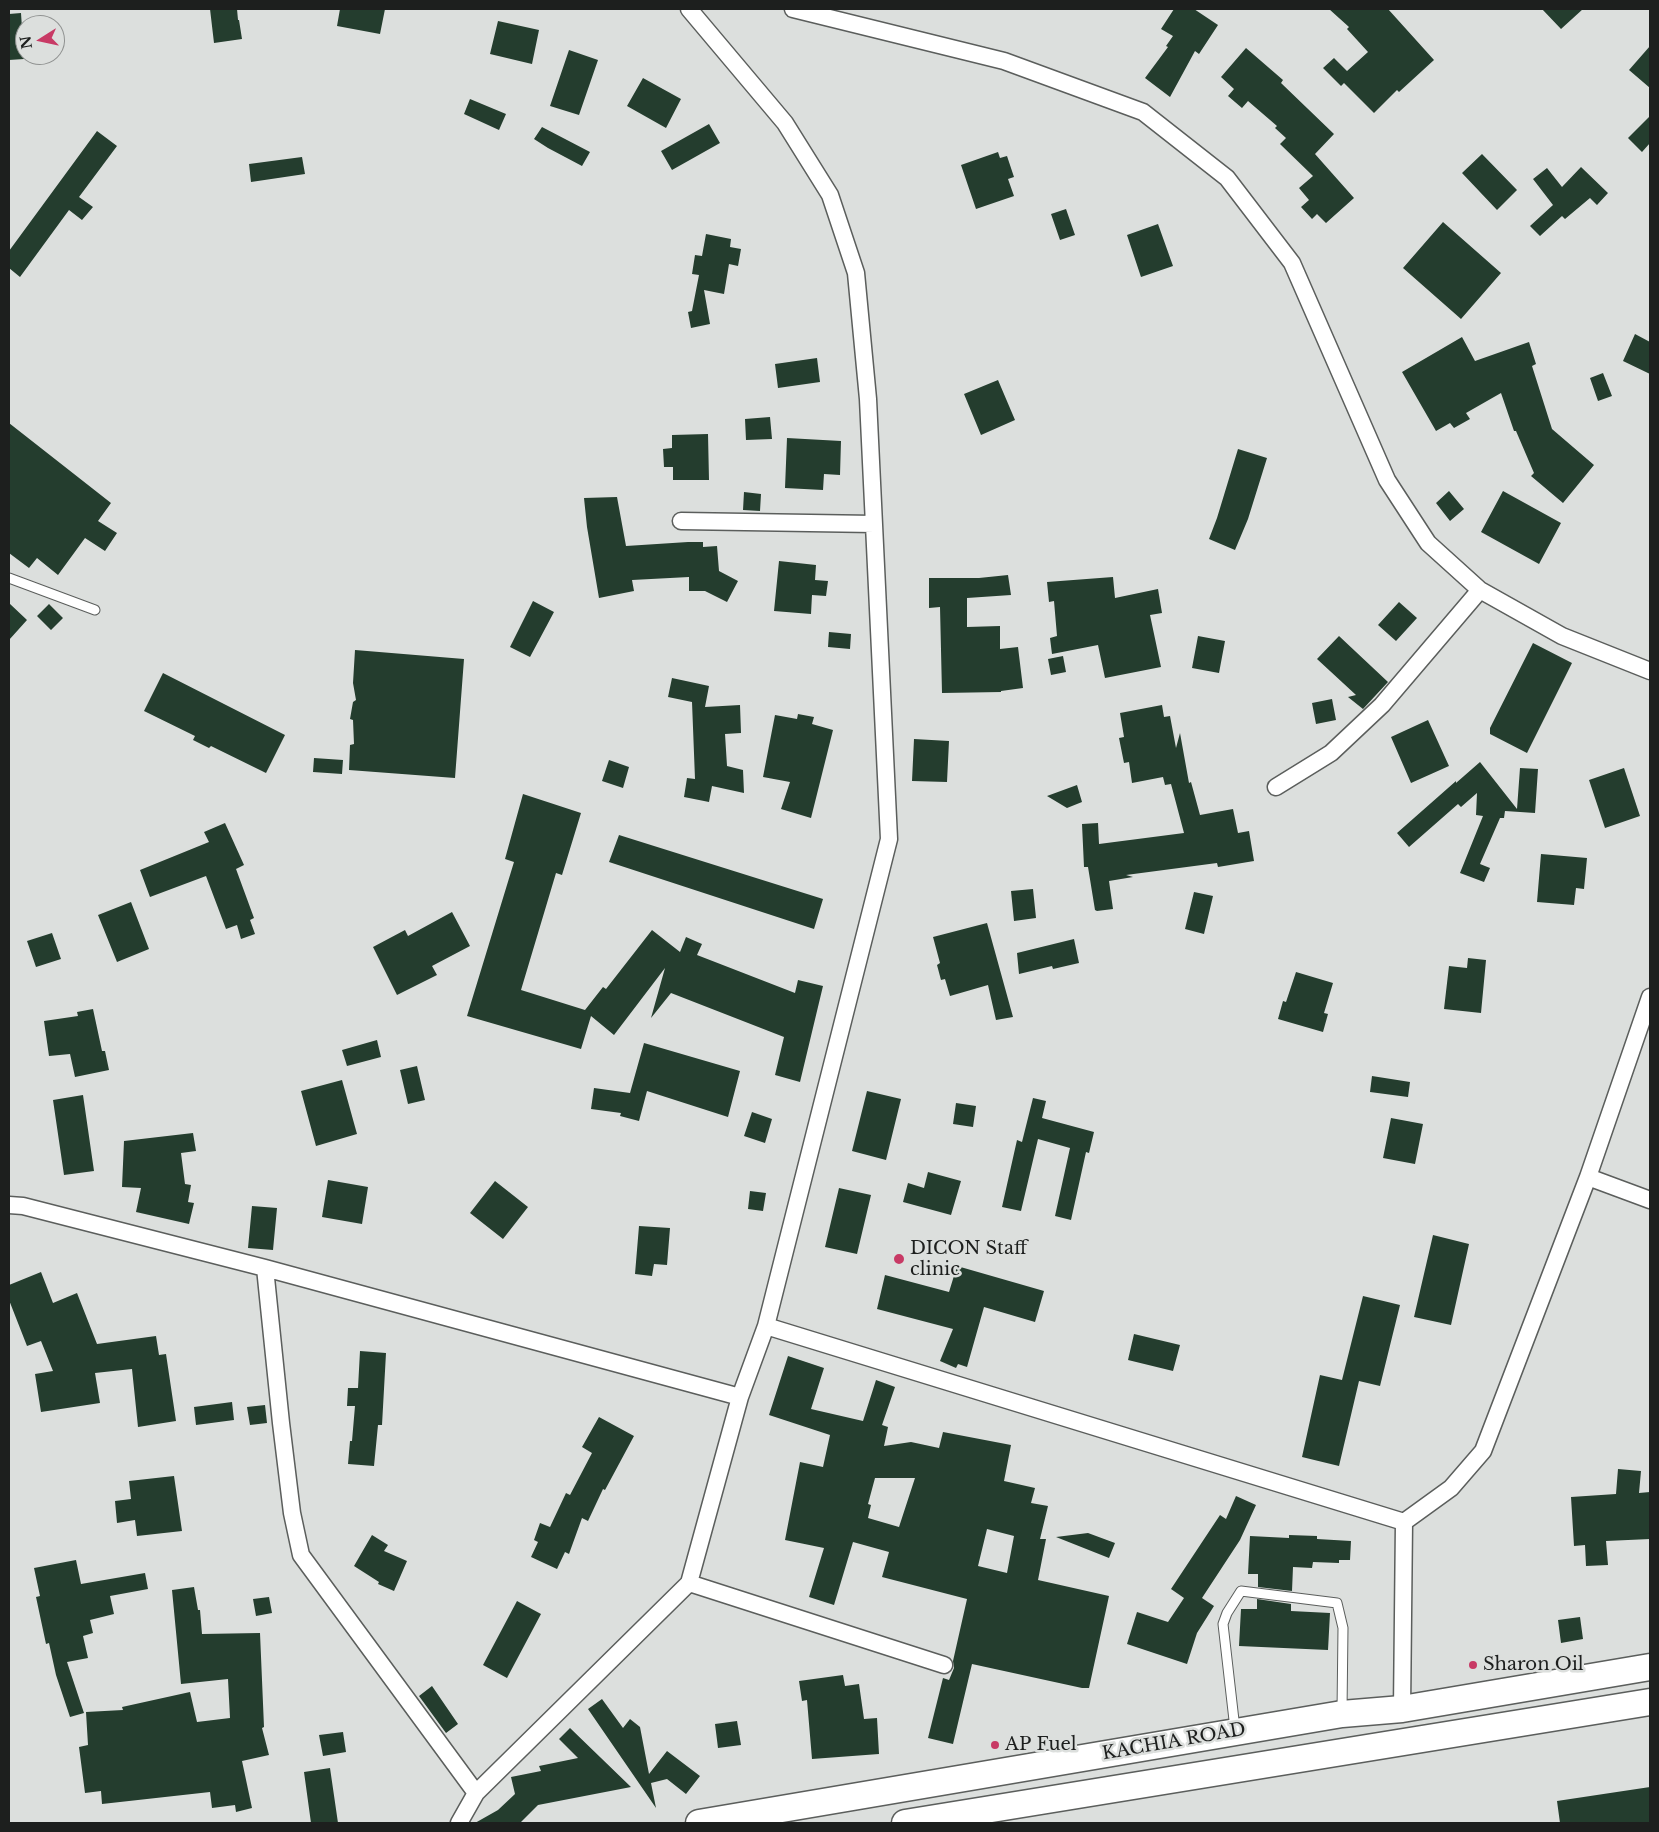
<!DOCTYPE html>
<style>
body{margin:0}
#map{position:relative;width:1659px;height:1832px;overflow:hidden;background:#dcdfdd;font-family:"Libre Baskerville",serif}
canvas{display:block}
.frame{position:absolute;inset:0;border:10px solid #1d1f1e;pointer-events:none}
.north{position:absolute;left:15px;top:15px;width:50px;height:50px;box-sizing:border-box;background:#dcdfdd;border:1px solid #909291;border-radius:50%;rotate:260deg;font-size:14px;font-weight:700;line-height:20px;text-align:center;color:#1d1f1e}
.north::after{content:'';display:block;margin:auto;width:18px;height:22px;background:#c83a65;clip-path:polygon(50% 0,100% 100%,50% 72%,0 100%)}
</style>
<div id="map">
<canvas width="1659" height="1832"></canvas>
<div class="frame"></div>
<div class="north">N</div>
</div>
<script>
const ctx = document.querySelector('canvas').getContext('2d');
ctx.lineJoin = 'round';
function fillPath(path, color) {
  ctx.fillStyle = color;
  ctx.fill(path, 'evenodd');
}
function shape(rows) {
  const path = new Path2D();
  for (const r of rows) {
    path.moveTo(r[0], r[1]);
    for (let i = 2; i < r.length; i += 2) path.lineTo(r[i], r[i + 1]);
  }
  return path;
}
function stroke(path, color, width, dash) {
  ctx.strokeStyle = color;
  ctx.lineWidth = width;
  ctx.lineCap = dash ? 'butt' : 'round';
  ctx.setLineDash(dash || []);
  ctx.stroke(path);
}
function write(font, color, halo, rows, align = 'center') {
  ctx.font = font + ' "Libre Baskerville",serif';
  ctx.lineWidth = 5;
  ctx.setLineDash([]);
  ctx.textBaseline = 'middle';
  ctx.strokeStyle = halo;
  ctx.fillStyle = color;
  for (const [text, x, y, turn = 0] of rows) {
    ctx.save();
    ctx.translate(x, y);
    ctx.rotate((+turn || 0) * Math.PI / 180);
    ctx.textAlign = isNaN(turn) ? turn : align;
    if (halo) ctx.strokeText(text, 0, 0);
    ctx.fillText(text, 0, 0);
    ctx.restore();
  }
}
fillPath(shape([
 [210,9,237,9,238,20,239,20,242,39,214,43],
 [340,9,385,9,380,34,337,26],
 [1174,9,1194,9,1218,25,1199,54,1195,51,1170,97,1145,78,1168,47,1166,46,1173,36,1161,29],
 [1329,9,1388,9,1434,60,1399,92,1397,90,1374,113,1344,83,1341,86,1323,68,1334,58,1347,71,1368,52,1347,29,1349,27],
 [1542,9,1583,9,1561,29],
 [21,13,24,59,9,60,9,14],
 [498,21,539,30,532,64,490,54],
 [1650,46,1650,88,1629,70],
 [1246,48,1283,80,1281,83,1334,134,1315,154,1354,198,1326,223,1317,214,1312,219,1301,207,1309,200,1299,188,1313,176,1280,144,1286,138,1275,128,1277,126,1248,101,1242,108,1228,96,1234,89,1221,77],
 [569,50,598,60,579,115,550,106],
 [643,78,681,99,666,128,627,106],
 [470,99,506,114,499,130,464,114],
 [1650,116,1650,143,1642,152,1628,138],
 [709,124,720,143,672,170,661,151],
 [542,127,590,152,582,166,548,148,534,139],
 [97,131,117,146,79,197,93,207,82,220,69,210,20,277,9,268,9,251],
 [998,152,1000,158,1007,156,1014,177,1008,179,1014,196,976,209,961,165],
 [1482,154,1517,190,1497,210,1462,173],
 [302,157,305,174,251,182,249,164],
 [1581,167,1608,193,1597,205,1590,198,1565,219,1562,216,1540,236,1530,226,1553,205,1533,179,1547,168,1562,187],
 [1066,209,1075,235,1060,240,1051,214],
 [1443,222,1501,273,1461,319,1403,268],
 [1158,224,1173,266,1141,277,1127,235],
 [706,234,731,239,730,247,741,249,738,266,729,264,724,294,704,290,710,324,691,328,688,312,692,311,699,275,692,274,695,255,702,256],
 [1635,334,1650,342,1650,374,1623,361],
 [1462,337,1475,361,1529,342,1536,364,1532,366,1552,429,1594,465,1563,503,1531,476,1534,473,1516,431,1514,431,1501,393,1466,413,1470,419,1454,428,1450,423,1436,431,1402,372],
 [817,358,820,382,778,388,775,364],
 [1603,373,1612,396,1598,401,1590,378],
 [998,380,1015,420,981,435,964,394],
 [770,417,772,439,746,440,745,419],
 [9,423,111,503,98,521,117,533,105,551,85,538,58,575,37,558,29,568,9,553],
 [708,434,709,480,673,480,673,467,664,467,663,449,672,448,672,435],
 [787,438,841,441,840,475,824,474,823,490,785,488],
 [1238,449,1267,458,1248,519,1235,550,1209,539,1217,518],
 [1449,491,1464,509,1450,521,1436,503],
 [1503,491,1561,523,1539,564,1481,532],
 [744,492,761,494,760,511,743,510],
 [617,497,626,546,688,542,703,542,703,547,717,546,719,571,738,581,727,602,705,591,689,591,689,577,632,580,634,591,599,598,587,527,584,498],
 [779,561,816,565,815,580,828,581,826,596,812,595,811,614,774,611],
 [1008,575,1011,595,967,598,967,627,1000,626,1000,649,1018,647,1023,688,1001,691,1001,692,942,693,940,607,929,608,929,578,979,578],
 [1113,577,1115,598,1158,589,1162,613,1150,615,1161,667,1105,678,1098,645,1052,654,1050,638,1057,636,1054,601,1049,602,1047,582],
 [533,601,554,612,530,657,510,647],
 [1399,602,1417,618,1396,641,1378,625],
 [9,603,27,620,9,640],
 [49,604,63,618,51,630,37,616],
 [829,632,851,634,850,649,828,647],
 [1198,636,1225,641,1219,673,1192,668],
 [1339,636,1388,682,1363,709,1348,697,1356,695,1317,659],
 [1533,643,1572,663,1527,753,1490,734,1490,728],
 [355,650,464,659,455,778,349,770,350,745,354,744,353,720,350,719,353,702,356,700,353,683],
 [1063,656,1066,672,1051,675,1048,659],
 [163,673,285,735,266,773,211,746,209,748,193,740,195,736,144,711],
 [672,678,709,686,705,707,740,705,741,733,725,734,727,766,743,770,744,793,712,786,709,802,684,797,687,778,695,779,692,702,668,697],
 [1332,699,1336,720,1316,724,1312,703],
 [1162,705,1164,717,1170,716,1176,748,1180,733,1189,783,1191,782,1200,815,1233,809,1238,833,1249,831,1254,861,1218,867,1217,863,1126,875,1133,877,1109,881,1113,909,1097,911,1095,910,1088,867,1084,867,1082,824,1098,823,1099,844,1184,833,1171,784,1165,785,1163,777,1132,783,1129,762,1124,763,1119,738,1124,737,1120,713],
 [798,714,814,717,812,724,833,730,811,818,781,809,790,782,763,777,775,715,797,719],
 [1428,720,1449,766,1411,783,1391,737],
 [914,739,949,741,947,782,912,781],
 [314,758,343,760,342,774,313,772],
 [609,760,629,767,623,788,602,781],
 [1480,762,1517,809,1520,768,1538,769,1535,813,1505,811,1504,818,1500,818,1480,864,1490,868,1484,882,1460,873,1483,816,1476,815,1477,793,1461,807,1458,804,1409,847,1397,833,1456,781,1456,783],
 [1624,768,1640,816,1605,828,1589,780],
 [1077,785,1082,802,1067,808,1047,796],
 [523,794,581,813,562,875,556,873,521,990,585,1010,603,987,606,989,652,930,680,952,686,937,702,944,697,955,795,993,798,980,823,986,800,1082,775,1075,784,1037,671,993,651,1018,665,968,614,1035,591,1016,581,1049,467,1016,514,862,505,859],
 [225,823,244,865,236,869,254,918,250,920,255,934,241,939,237,925,226,929,206,876,150,897,140,870,209,842,204,832],
 [619,835,823,899,814,929,609,862],
 [1541,854,1587,858,1584,889,1576,888,1574,905,1537,902],
 [1033,889,1036,918,1014,921,1011,891],
 [1194,892,1213,896,1204,934,1185,929],
 [131,902,149,949,117,962,98,915],
 [452,912,470,946,432,966,437,975,397,995,373,947,405,930,408,936],
 [987,923,1013,1017,996,1020,988,985,950,996,945,979,941,980,937,965,940,963,933,937],
 [52,933,61,959,36,967,27,941],
 [1074,939,1079,963,1053,969,1052,966,1019,974,1017,953],
 [1468,958,1486,960,1481,1013,1444,1009,1449,966,1467,968],
 [1296,972,1333,983,1324,1013,1328,1014,1323,1032,1278,1019,1283,1001,1286,1002],
 [93,1009,102,1051,105,1051,109,1070,75,1077,70,1054,49,1056,44,1021,78,1016,77,1012],
 [377,1040,381,1057,347,1066,342,1050],
 [644,1043,740,1071,728,1117,647,1091,639,1121,620,1116,621,1113,591,1109,594,1088,630,1093],
 [417,1066,425,1100,408,1104,400,1070],
 [1372,1076,1410,1082,1408,1097,1370,1092],
 [342,1080,357,1134,316,1146,301,1091],
 [867,1091,901,1099,886,1160,852,1151],
 [83,1095,94,1171,64,1175,53,1100],
 [1033,1098,1046,1101,1042,1118,1094,1132,1089,1153,1086,1152,1071,1220,1055,1216,1070,1148,1038,1139,1021,1211,1002,1207,1017,1140,1022,1142],
 [956,1103,976,1106,973,1127,953,1124],
 [752,1112,772,1119,765,1143,744,1136],
 [1391,1118,1423,1124,1415,1164,1383,1158],
 [193,1133,196,1151,181,1153,185,1184,191,1185,188,1202,194,1203,189,1224,136,1212,141,1188,122,1187,124,1141],
 [928,1172,961,1181,951,1215,903,1202,908,1183,924,1188],
 [328,1180,368,1187,362,1224,322,1217],
 [495,1181,528,1207,503,1239,470,1213],
 [839,1188,871,1195,857,1254,825,1247],
 [750,1191,766,1193,763,1211,748,1209],
 [252,1206,277,1208,273,1250,248,1248],
 [639,1226,670,1228,667,1265,654,1264,652,1276,635,1274],
 [1433,1235,1469,1244,1451,1325,1414,1317],
 [957,1266,1044,1291,1035,1322,984,1307,967,1367,958,1364,956,1368,940,1361,953,1329,877,1309,885,1275,949,1292],
 [41,1272,53,1303,77,1293,97,1344,156,1336,159,1355,166,1354,176,1421,138,1427,132,1369,95,1373,100,1403,41,1412,35,1374,53,1371,41,1341,27,1346,9,1300,9,1285],
 [1363,1296,1400,1305,1380,1386,1359,1381,1339,1466,1302,1457,1320,1375,1342,1380],
 [1134,1334,1180,1345,1173,1371,1128,1360],
 [360,1351,386,1353,382,1425,378,1425,374,1466,348,1464,350,1441,352,1441,355,1406,347,1406,348,1388,358,1388],
 [788,1356,824,1368,811,1409,863,1421,876,1380,895,1387,882,1425,888,1427,884,1446,911,1442,939,1448,943,1432,1011,1445,1004,1481,1035,1488,1031,1503,1048,1506,1040,1539,1046,1539,1038,1580,1109,1596,1089,1688,1082,1688,972,1664,953,1744,928,1738,943,1678,949,1680,954,1668,953,1661,967,1599,882,1577,889,1552,853,1542,834,1605,809,1597,824,1548,785,1540,800,1462,823,1467,830,1435,769,1415],
 [875,1478,915,1478,899,1527,868,1518,871,1505,868,1504],
 [987,1529,1014,1536,1007,1573,978,1566],
 [232,1402,234,1420,196,1425,194,1407],
 [265,1405,267,1423,250,1425,247,1407],
 [599,1417,634,1436,605,1490,603,1489,588,1521,582,1518,569,1554,565,1552,557,1569,531,1557,538,1542,534,1540,540,1523,550,1527,566,1493,570,1495,592,1453,582,1447],
 [1618,1469,1641,1471,1639,1493,1650,1492,1650,1539,1606,1541,1608,1565,1586,1566,1585,1545,1574,1546,1571,1497,1616,1494],
 [174,1476,182,1531,137,1536,135,1520,117,1523,115,1501,131,1499,129,1481],
 [1236,1496,1256,1505,1240,1540,1202,1598,1214,1606,1197,1633,1187,1664,1127,1644,1137,1612,1168,1622,1184,1598,1171,1589,1220,1515,1226,1519],
 [1088,1533,1115,1543,1109,1558,1056,1537],
 [372,1535,388,1545,384,1551,407,1561,394,1591,378,1584,379,1582,354,1566],
 [1289,1535,1317,1536,1317,1539,1351,1541,1350,1560,1339,1560,1339,1563,1313,1562,1312,1568,1293,1567,1292,1591,1258,1587,1258,1574,1248,1574,1250,1536,1289,1538],
 [76,1560,81,1584,145,1573,148,1589,110,1596,114,1614,90,1620,93,1633,83,1636,88,1658,67,1662,84,1713,70,1717,56,1675,49,1643,46,1644,36,1597,40,1596,34,1568],
 [194,1587,198,1610,200,1610,202,1634,260,1633,264,1727,262,1728,269,1755,242,1761,252,1808,236,1812,235,1805,212,1808,210,1792,102,1804,101,1791,85,1793,79,1747,88,1745,86,1712,123,1710,122,1707,190,1692,197,1722,230,1718,228,1679,181,1684,172,1590],
 [269,1597,272,1613,256,1616,253,1599],
 [1257,1599,1291,1604,1291,1611,1330,1613,1328,1650,1239,1646,1241,1609,1257,1609],
 [517,1601,541,1614,507,1678,483,1665],
 [1580,1617,1583,1639,1561,1643,1558,1620],
 [843,1675,845,1686,859,1684,864,1719,877,1718,879,1754,812,1759,807,1700,802,1701,799,1681],
 [432,1686,458,1724,446,1733,419,1696],
 [602,1699,623,1728,630,1719,640,1727,649,1774,667,1751,700,1776,686,1794,667,1779,651,1783,656,1808,588,1709],
 [737,1721,741,1745,718,1748,715,1724],
 [570,1728,631,1787,538,1805,520,1823,475,1823,498,1810,515,1794,511,1777,541,1771,539,1766,578,1758,559,1739],
 [343,1732,346,1752,323,1756,319,1735],
 [330,1768,338,1823,311,1823,304,1772],
 [1650,1787,1650,1823,1560,1823,1557,1801]
]), '#243d2e');
const lane = shape([
 [9,578,95,610],
 [1235,1729,1223,1624,1227,1613,1241,1591,1337,1603,1343,1628,1342,1711]
]);
const street = shape([
 [793,9,1004,61,1143,112,1227,178,1292,263,1387,480,1428,543,1480,590,1562,636,1650,671],
 [681,521,874,524],
 [1276,787,1331,753,1382,705,1480,590],
 [1588,1177,1650,1200],
 [9,1205,23,1206,265,1268,740,1397],
 [265,1268,281,1423,292,1513,301,1555,476,1793],
 [766,1326,1404,1522],
 [689,1583,944,1665],
 [1402,1709,1404,1522,1451,1488,1483,1451,1588,1177,1650,997],
 [459,1823,476,1793,689,1583,740,1397,766,1326,889,839,868,399,856,273,830,195,785,123,689,9]
]);
const primary = shape([
 [699,1823,1342,1714,1402,1709,1650,1667],
 [905,1823,1650,1702]
]);
stroke(lane, '#5b5e5c', 11);
stroke(street, '#5b5e5c', 19);
stroke(primary, '#5b5e5c', 29);
stroke(lane, '#fff', 9);
stroke(street, '#fff', 16);
stroke(primary, '#fff', 26);
for (const [x, y, r, color] of [
 [899,1259,6,"#c83a65"],
 [1473,1665,5,"#c83a65"],
 [995,1745,5,"#c83a65"]
]) {
  const dot = new Path2D();
  dot.arc(x, y, r, 0, 2 * Math.PI);
  ctx.fillStyle = color;
  ctx.fill(dot);
  stroke(dot, '#dcdfdd', 2);
}
write('18px', '#1d1f1e', '#dcdfdd', [
 ["DICON Staff",910,1249],
 ["clinic",910,1270],
 ["Sharon Oil",1483,1665],
 ["AP Fuel",1005,1745]
], 'left');
write('18px', '#1d1f1e', '#dcdfdd', [
 ["KACHIA ROAD",1174,1742,-10]
]);
</script>
